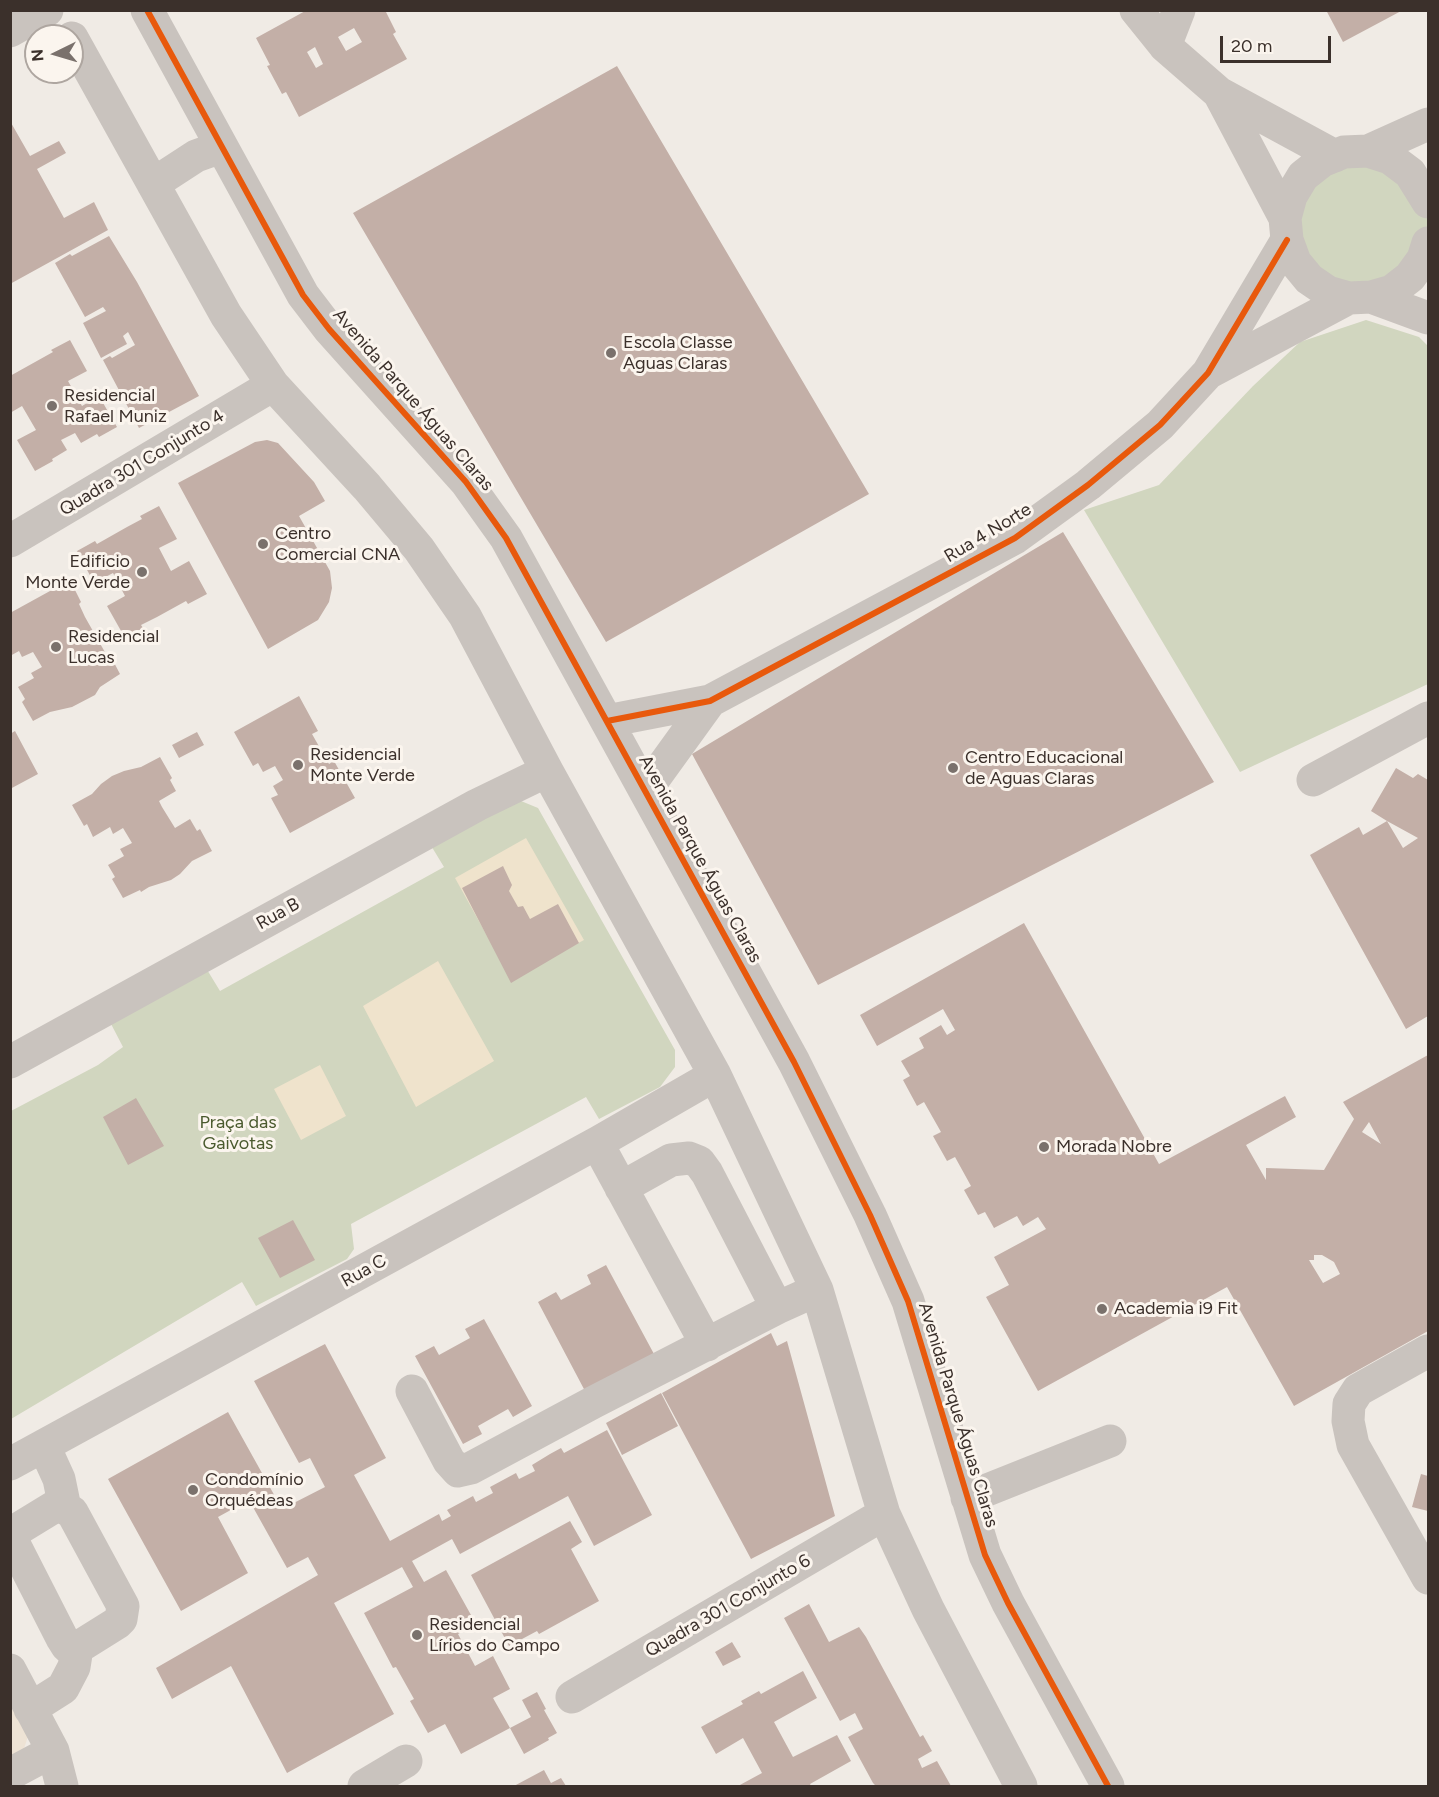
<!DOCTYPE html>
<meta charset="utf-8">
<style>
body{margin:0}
#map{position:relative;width:1439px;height:1797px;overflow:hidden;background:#f0ebe5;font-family:Figtree,sans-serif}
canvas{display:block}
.frame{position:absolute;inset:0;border:12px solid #3b302b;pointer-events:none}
.north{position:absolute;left:24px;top:24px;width:60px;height:60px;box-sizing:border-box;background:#fbf5ee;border:2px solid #aea6a0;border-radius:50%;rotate:265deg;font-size:16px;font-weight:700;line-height:24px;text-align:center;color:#3b302b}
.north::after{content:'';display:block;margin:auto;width:21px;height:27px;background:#7a716c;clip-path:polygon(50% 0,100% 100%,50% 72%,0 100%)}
.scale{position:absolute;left:1220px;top:36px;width:111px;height:27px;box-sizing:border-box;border:3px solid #3b302b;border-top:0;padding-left:8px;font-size:18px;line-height:21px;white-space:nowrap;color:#3b302b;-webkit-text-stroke:4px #fbf5ee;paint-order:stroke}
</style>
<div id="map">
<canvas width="1439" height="1797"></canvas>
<div class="frame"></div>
<div class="north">N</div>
<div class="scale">20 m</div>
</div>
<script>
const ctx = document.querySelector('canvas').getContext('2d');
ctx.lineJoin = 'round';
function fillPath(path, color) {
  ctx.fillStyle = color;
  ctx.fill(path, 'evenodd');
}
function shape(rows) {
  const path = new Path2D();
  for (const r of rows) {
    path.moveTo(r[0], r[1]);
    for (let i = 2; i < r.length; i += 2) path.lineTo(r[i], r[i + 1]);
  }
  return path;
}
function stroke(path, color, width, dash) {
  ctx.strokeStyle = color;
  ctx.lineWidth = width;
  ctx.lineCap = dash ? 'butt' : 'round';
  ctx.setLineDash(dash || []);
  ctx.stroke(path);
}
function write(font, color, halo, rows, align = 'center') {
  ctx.font = font + ' Figtree,sans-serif';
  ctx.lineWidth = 6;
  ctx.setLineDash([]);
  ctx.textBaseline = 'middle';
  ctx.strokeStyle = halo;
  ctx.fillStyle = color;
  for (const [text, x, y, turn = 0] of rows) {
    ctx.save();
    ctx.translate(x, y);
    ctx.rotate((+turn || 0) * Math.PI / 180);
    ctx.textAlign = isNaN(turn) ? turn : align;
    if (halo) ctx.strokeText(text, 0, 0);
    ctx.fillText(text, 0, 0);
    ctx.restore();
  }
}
fillPath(shape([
 [1368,151,1428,202,1428,243,1392,291,1309,279,1291,196],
 [1366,320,1419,337,1428,346,1428,684,1240,772,1084,510,1159,485,1253,386,1300,342],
 [521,801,538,808,675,1050,675,1067,660,1087,599,1119,586,1097,351,1224,354,1249,347,1259,256,1306,242,1282,11,1419,11,1111,98,1065,123,1047,110,1022,206,968,220,991,444,867,430,844]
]), '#d1d6bf');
fillPath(shape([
 [526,838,584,940,511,979,455,878],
 [438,961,494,1061,416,1107,363,1006],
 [320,1065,346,1116,301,1140,274,1089]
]), '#efe3cc');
fillPath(shape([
 [10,1700,28,1736,22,1755,10,1764]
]), '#eee3d5');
fillPath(shape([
 [307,10,385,10,396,32,393,34,407,59,299,117,286,92,282,94,267,66,270,65,256,38],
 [354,28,362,42,346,51,338,37],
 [315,47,323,64,316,68,307,52],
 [1326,10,1403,10,1343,42],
 [617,66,869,494,606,642,353,213],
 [10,121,30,156,59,141,66,153,37,169,64,218,94,202,108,230,10,284],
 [109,236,137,282,199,396,139,428,103,360,110,356,112,358,135,345,128,332,123,336,127,344,101,358,83,323,106,311,103,307,85,317,55,263,70,254,72,256],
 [70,340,87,371,68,381,82,406,99,396,117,427,99,437,97,434,81,443,75,433,61,440,67,450,52,459,53,461,35,471,17,440,36,430,22,406,10,413,10,376,53,352,51,350],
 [267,440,278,443,314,482,325,501,299,516,330,571,332,588,329,602,318,620,268,649,178,483,255,442],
 [159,506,177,539,159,548,171,571,189,561,207,594,188,604,186,601,157,617,141,625,143,628,125,638,107,606,125,596,113,573,94,583,77,551,95,541,97,544,127,527,142,519,140,516],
 [1063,532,1214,782,818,985,692,754],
 [70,580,81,602,79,604,85,617,106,654,109,653,120,674,100,687,95,695,72,707,50,712,33,721,22,702,25,699,18,687,34,678,31,673,42,667,33,652,22,657,19,651,10,656,10,613],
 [299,696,318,731,312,734,329,764,334,761,355,798,290,833,271,798,278,795,273,786,283,780,275,766,263,772,258,763,253,766,234,732],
 [15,731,38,774,10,789,10,734],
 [197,732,204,745,179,758,172,745],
 [160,757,172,778,170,780,176,791,159,801,162,807,175,828,190,819,197,831,200,829,212,851,192,861,180,874,171,880,149,887,141,892,140,890,123,898,112,879,115,877,108,865,124,856,120,849,132,843,123,828,113,834,110,827,93,837,87,824,84,826,72,805,92,794,101,784,112,776,124,771,141,767],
 [1396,768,1413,778,1418,774,1428,780,1428,1016,1406,1029,1310,855,1359,827,1363,835,1387,821,1371,811],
 [1387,821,1418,838,1403,848],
 [503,866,512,885,509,891,518,907,523,906,530,919,558,904,579,943,511,983,462,888],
 [1024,923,1159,1164,1285,1096,1296,1117,1246,1145,1266,1180,1266,1168,1324,1170,1354,1119,1343,1102,1428,1055,1428,1331,1294,1406,1227,1287,1038,1391,986,1297,1009,1285,994,1257,1046,1229,1038,1217,1023,1226,1017,1216,994,1228,985,1212,978,1215,964,1190,971,1186,955,1157,947,1161,933,1136,941,1132,924,1102,917,1106,903,1080,910,1076,901,1061,924,1048,919,1038,941,1025,947,1035,955,1030,943,1009,877,1046,860,1015],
 [1369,1122,1381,1144,1362,1132],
 [1314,1255,1322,1255,1334,1262,1340,1274,1323,1283,1309,1260,1314,1260],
 [136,1098,164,1146,128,1165,103,1117],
 [293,1220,315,1260,280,1278,258,1238],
 [606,1265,654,1354,585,1391,538,1302,556,1292,561,1300,591,1284,587,1275],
 [484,1319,532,1406,513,1417,508,1409,478,1426,482,1434,463,1444,415,1356,434,1346,439,1355,470,1338,465,1329],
 [771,1333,777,1346,787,1341,835,1516,751,1559,662,1393],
 [325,1344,386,1458,354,1475,390,1541,439,1514,442,1521,451,1516,447,1510,473,1496,476,1502,493,1493,490,1487,516,1473,519,1479,535,1471,532,1465,550,1454,561,1448,564,1453,607,1430,652,1515,594,1546,568,1496,460,1554,452,1539,412,1561,424,1582,446,1570,476,1624,458,1634,475,1666,493,1656,510,1689,493,1698,510,1728,461,1754,445,1724,428,1733,410,1701,414,1699,396,1667,393,1668,364,1613,413,1587,402,1567,334,1603,394,1714,287,1773,231,1666,172,1699,156,1668,318,1575,308,1557,287,1568,249,1500,218,1517,248,1573,181,1611,108,1479,228,1412,282,1509,325,1487,310,1458,299,1463,254,1381],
 [661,1393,678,1426,622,1455,606,1423],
 [1421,1474,1428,1476,1428,1511,1412,1507],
 [570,1521,582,1542,571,1549,599,1601,539,1634,537,1631,509,1646,471,1575],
 [809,1604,829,1642,859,1627,866,1637,920,1737,923,1735,932,1751,918,1759,922,1768,937,1761,951,1786,876,1786,873,1783,848,1737,863,1729,855,1713,840,1721,784,1618],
 [732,1642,741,1657,723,1666,715,1652],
 [803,1671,817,1698,774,1722,793,1757,837,1735,851,1761,810,1784,811,1786,738,1786,762,1773,743,1738,716,1754,701,1727,743,1704,741,1701,759,1691,761,1694],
 [537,1692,546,1709,544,1710,557,1733,548,1738,549,1740,524,1754,510,1728,531,1717,522,1700],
 [544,1770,551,1783,561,1778,566,1786,514,1786]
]), '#c3afa7');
stroke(shape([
 [147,10,303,295,329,329,466,482,506,538,794,1062,870,1215,908,1301,985,1555,1008,1603,1108,1786],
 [1136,10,1165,46,1219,93,1335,156],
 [10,31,47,10],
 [72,38,226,315,273,385,367,487,419,549,465,616,547,771,715,1075,817,1290,884,1514,928,1609,1021,1786],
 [1165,46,1179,10],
 [1219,93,1285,218],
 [1368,151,1428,124],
 [153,184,196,156,221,147],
 [1428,202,1410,173,1390,158,1368,151,1344,152,1322,161,1303,176,1291,196,1285,218,1287,240,1295,262,1309,279,1328,292,1349,298,1371,297,1392,291,1410,277,1423,259,1428,243],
 [1371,297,1428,318],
 [1208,373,1349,298],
 [10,541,273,385],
 [607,721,710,701,1015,538,1088,485,1160,425,1208,373,1287,240],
 [1313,780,1428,718],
 [645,791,710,701],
 [10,1062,477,805,547,771],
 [597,1143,707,1345],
 [621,1188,671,1160,689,1158,699,1162,707,1173,777,1308],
 [1428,1351,1358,1390,1349,1404,1348,1421,1353,1445,1428,1578],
 [412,1391,449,1461,458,1471,471,1468,594,1402,777,1308,817,1290],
 [44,1446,59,1479,65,1508],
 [10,1464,597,1143,715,1075],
 [967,1498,1110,1441],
 [60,1506,72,1512,123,1606,121,1619,117,1623,77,1648,67,1646,62,1638,12,1540,13,1535,18,1529,54,1507,60,1506],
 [10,1670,53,1751,62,1786],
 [572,1697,884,1514],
 [30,1709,63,1688,74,1667,77,1648],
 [10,1774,53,1751],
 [364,1786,406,1761]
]), '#c9c3be', 33);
stroke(shape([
 [147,10,303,295,329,329,466,482,506,538,794,1062,870,1215,908,1301,985,1555,1008,1603,1108,1786],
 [607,721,710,701,1015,538,1088,485,1160,425,1208,373,1287,240]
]), '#e8590c', 6);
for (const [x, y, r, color] of [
 [611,353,6,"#7a716c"],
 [52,406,6,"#7a716c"],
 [263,544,6,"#7a716c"],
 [142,572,6,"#7a716c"],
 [56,647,6,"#7a716c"],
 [298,765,6,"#7a716c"],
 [953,768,6,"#7a716c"],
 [1044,1147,6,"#7a716c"],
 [1102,1309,6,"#7a716c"],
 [193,1490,6,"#7a716c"],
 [417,1635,6,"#7a716c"]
]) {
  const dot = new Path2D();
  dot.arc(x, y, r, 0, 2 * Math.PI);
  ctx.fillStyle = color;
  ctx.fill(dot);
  stroke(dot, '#fbf5ee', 2);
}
write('18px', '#3b302b', '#fbf5ee', [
 ["Escola Classe",623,343],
 ["Aguas Claras",623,364],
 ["Residencial",64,396],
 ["Rafael Muniz",64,417],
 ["Centro",275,534],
 ["Comercial CNA",275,555],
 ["Edificio",130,562,"right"],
 ["Monte Verde",130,583,"right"],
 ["Residencial",68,637],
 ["Lucas",68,658],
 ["Residencial",310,755],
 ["Monte Verde",310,776],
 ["Centro Educacional",965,758],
 ["de Aguas Claras",965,779],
 ["Morada Nobre",1056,1147],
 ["Academia i9 Fit",1114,1309],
 ["Condomínio",205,1480],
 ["Orquédeas",205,1501],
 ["Residencial",429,1625],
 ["Lírios do Campo",429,1646]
], 'left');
write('18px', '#3b302b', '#fbf5ee', [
 ["Avenida Parque Águas Claras",413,400,49],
 ["Quadra 301 Conjunto 4",142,463,-31],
 ["Rua 4 Norte",988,533,-31],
 ["Avenida Parque Águas Claras",700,859,61],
 ["Rua B",278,914,-29],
 ["Rua C",364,1271,-29],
 ["Avenida Parque Águas Claras",958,1415,73],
 ["Quadra 301 Conjunto 6",728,1606,-30]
]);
write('18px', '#4a5a2e', '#fbf5ee', [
 ["Praça das",238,1123],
 ["Gaivotas",238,1144]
]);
</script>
